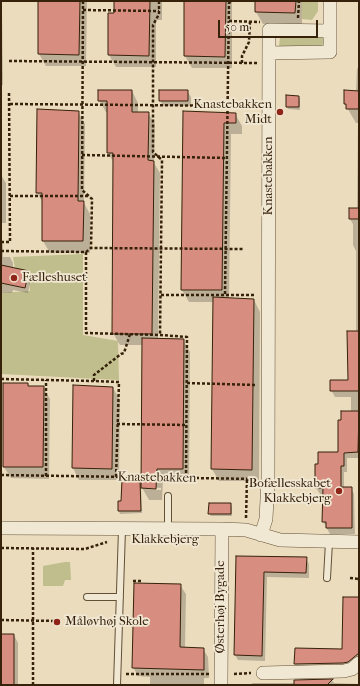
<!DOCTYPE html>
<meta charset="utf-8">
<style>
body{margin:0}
#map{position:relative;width:360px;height:686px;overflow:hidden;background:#eadcbd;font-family:"IM FELL French Canon",serif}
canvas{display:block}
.frame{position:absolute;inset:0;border:2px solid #36210a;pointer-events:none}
.scale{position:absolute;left:218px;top:20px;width:100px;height:18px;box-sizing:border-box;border:2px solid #36210a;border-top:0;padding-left:5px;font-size:12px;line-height:14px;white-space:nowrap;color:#36210a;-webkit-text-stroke:3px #f1e8d4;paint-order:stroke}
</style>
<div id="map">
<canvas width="360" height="686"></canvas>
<div class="frame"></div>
<div class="scale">50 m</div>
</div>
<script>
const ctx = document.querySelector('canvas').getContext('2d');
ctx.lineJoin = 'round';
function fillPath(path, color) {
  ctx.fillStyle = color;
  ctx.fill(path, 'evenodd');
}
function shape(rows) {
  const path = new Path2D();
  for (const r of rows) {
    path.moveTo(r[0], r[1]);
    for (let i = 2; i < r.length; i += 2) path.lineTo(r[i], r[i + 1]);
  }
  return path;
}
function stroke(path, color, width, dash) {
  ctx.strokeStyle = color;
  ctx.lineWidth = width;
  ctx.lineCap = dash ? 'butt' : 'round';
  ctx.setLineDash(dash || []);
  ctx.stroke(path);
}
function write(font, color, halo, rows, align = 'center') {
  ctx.font = font + ' "IM FELL French Canon",serif';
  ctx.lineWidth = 3.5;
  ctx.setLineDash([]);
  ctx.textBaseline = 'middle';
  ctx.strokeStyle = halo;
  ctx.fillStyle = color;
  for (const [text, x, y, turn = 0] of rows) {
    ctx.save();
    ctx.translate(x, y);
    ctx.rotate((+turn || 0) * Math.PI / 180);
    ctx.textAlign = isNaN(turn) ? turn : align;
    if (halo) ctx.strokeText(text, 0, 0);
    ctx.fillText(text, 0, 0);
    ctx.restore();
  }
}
fillPath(shape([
 [302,1,318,1,318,11,312,20,302,19],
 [284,35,324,37,323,44,318,48,279,46,280,38],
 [83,254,83,335,118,341,119,380,1,374,1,293,30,291,28,271,15,268,13,257],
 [65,562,70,562,71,580,65,580,63,586,43,586,43,566]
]), '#bfbe8c');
fillPath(shape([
 [39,1,87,1,86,66,46,66,39,54],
 [115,1,162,1,162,20,156,20,156,67,116,67,109,55,115,14],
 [185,1,232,1,232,68,192,68,185,56],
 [256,1,302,1,302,25,263,24,256,12],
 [1,12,2,14,3,85,1,85],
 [357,68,359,69,359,458,347,458,347,472,344,472,344,488,351,488,354,494,355,534,330,534,323,521,324,494,320,494,316,488,319,465,339,453,342,421,351,412,351,397,335,397,331,390,349,381,356,332,356,251,353,245,353,224,350,219,357,209,358,123,356,123,345,104,356,91],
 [132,91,138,103,138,113,148,113,155,124,154,163,160,173,158,339,183,340,190,352,189,480,163,480,162,500,149,500,141,486,142,513,120,514,119,511,119,502,122,502,139,481,142,486,143,345,120,345,113,333,114,163,108,153,108,112,106,112,99,100],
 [147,487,161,488,161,490,147,489],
 [187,91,191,97,191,106,163,106,160,100],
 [299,97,300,99,300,110,288,109,287,107],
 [78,112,85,124,84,203,90,214,90,253,50,253,43,241,43,203,37,193],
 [184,112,235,114,242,126,242,134,231,134,229,299,254,300,260,312,259,481,219,481,212,469,214,302,189,302,182,290],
 [1,175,6,183,6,223,1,223],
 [1,239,3,242,3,257,10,257,13,263,13,269,28,272,31,278,28,293,13,290,12,293,1,293],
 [28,384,29,387,43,387,50,399,49,479,11,478,4,467],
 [113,388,120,400,119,480,79,480,73,468],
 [231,504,232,507,232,516,211,516,209,513],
 [237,557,306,558,309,564,309,578,267,577,265,661,238,660,235,655],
 [180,585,186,594,185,648,203,649,208,657,209,678,204,678,204,685,150,685,150,677,138,676,133,667],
 [359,598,359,673,351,676,303,677,295,664,343,650],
 [1,635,14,635,18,643,18,685,1,685],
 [332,680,334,683,359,684,359,685,252,685,252,683,295,683,295,681]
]), '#0003');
const building = shape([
 [38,1,80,1,79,55,38,54,38,1],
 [114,1,150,1,149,56,108,55,108,13,114,13,114,1],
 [184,1,226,1,225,57,184,56,184,1],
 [255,1,296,1,295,13,255,12,255,1],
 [98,90,132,90,132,112,149,112,148,160,154,161,152,334,112,334,113,153,107,153,107,101,98,101,98,90],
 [159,90,188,90,188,101,159,101,159,90],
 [344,90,359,91,359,109,346,109,346,104,344,104,344,90],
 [286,95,299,96,299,107,286,107,286,95],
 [37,109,79,111,78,201,84,201,83,241,42,241,42,193,36,193,37,109],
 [183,111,236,113,236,123,224,123,222,290,181,290,183,111],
 [349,208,359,208,359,219,349,219,349,208],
 [1,265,29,271,25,288,1,283,1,265],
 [213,297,254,299,252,470,211,469,213,297],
 [347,331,359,331,359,391,330,391,330,380,348,380,347,331],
 [142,338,184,339,183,469,157,469,156,489,141,488,142,338],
 [3,383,28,383,28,386,44,386,43,467,3,467,3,383],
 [73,385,113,387,112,469,72,468,73,385],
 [341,411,359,411,358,452,344,453,344,466,341,466,341,487,352,487,352,528,326,528,326,522,322,522,323,488,315,488,315,464,318,464,318,452,338,452,338,420,341,420,341,411],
 [122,480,140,480,141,511,118,511,118,501,121,501,122,480],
 [209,503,231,503,231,514,208,514,209,503],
 [236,556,307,557,306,573,264,572,262,656,234,655,236,556],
 [134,583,181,584,180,647,204,648,204,670,132,668,134,583],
 [343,597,359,597,359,653,348,662,343,663,294,664,295,648,342,649,343,597],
 [1,634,14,634,14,685,1,685,1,634],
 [333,679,327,685,294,685,294,680,333,679]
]);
fillPath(building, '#d78d7f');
stroke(building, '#36210a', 1);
const lane = shape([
 [168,529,168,496],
 [327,578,329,542],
 [87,597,120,597],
 [117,685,122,529]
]);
const street = shape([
 [269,53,330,52,330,1],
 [1,528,222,529,246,530,280,540,359,542],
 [261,535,266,519,268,479,269,30,330,31],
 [263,673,344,671,352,669,359,663],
 [221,685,222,529]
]);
stroke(lane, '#635037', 8);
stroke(street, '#635037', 14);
stroke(shape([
 [83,1,82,190,92,199,91,248,243,249],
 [159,1,159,14,153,25,153,152,162,160,160,335],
 [83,10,159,11],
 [298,18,299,1],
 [229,21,260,22],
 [9,61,257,63],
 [242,63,242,56,249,42,250,21],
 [10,104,257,106],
 [82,155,227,158],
 [10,196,89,196],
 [1,242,10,242,9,91],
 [1,251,86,252,91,248],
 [86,252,86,333,160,335,187,337,186,478],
 [225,294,229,3,232,1],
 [161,295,256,295],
 [1,379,94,381,119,382,116,477],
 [94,381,94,375,121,354,124,353,130,334],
 [187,383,256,385],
 [117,424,186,425],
 [1,475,256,479],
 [46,476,46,380],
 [246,518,247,479],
 [1,548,85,549,107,542],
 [350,578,359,579],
 [133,581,141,581],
 [1,620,56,621],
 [126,674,209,674],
 [234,674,251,673],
 [33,685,33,548]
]), '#36210a', 2.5, [3, 2]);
stroke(lane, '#f1e8d4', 6);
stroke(street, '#f1e8d4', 13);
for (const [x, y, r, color] of [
 [280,112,4,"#8f2418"],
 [14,278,4,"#8f2418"],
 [339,491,4,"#8f2418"],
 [57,622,4,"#8f2418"]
]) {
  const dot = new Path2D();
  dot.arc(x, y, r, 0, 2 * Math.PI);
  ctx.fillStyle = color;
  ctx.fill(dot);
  stroke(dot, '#f1e8d4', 1.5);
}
write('13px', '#36210a', '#f1e8d4', [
 ["Knastebakken",272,105],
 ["Midt",272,120],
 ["Fælleshuset",22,278,"left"],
 ["Bofællesskabet",331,484],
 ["Klakkebjerg",331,499],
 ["Måløvhøj Skole",65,622,"left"]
], 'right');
write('13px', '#36210a', '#f1e8d4', [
 ["Knastebakken",269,176,-90],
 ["Knastebakken",157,478,1],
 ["Klakkebjerg",165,540],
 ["Østerhøj Bygade",221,607,-90]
]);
</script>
